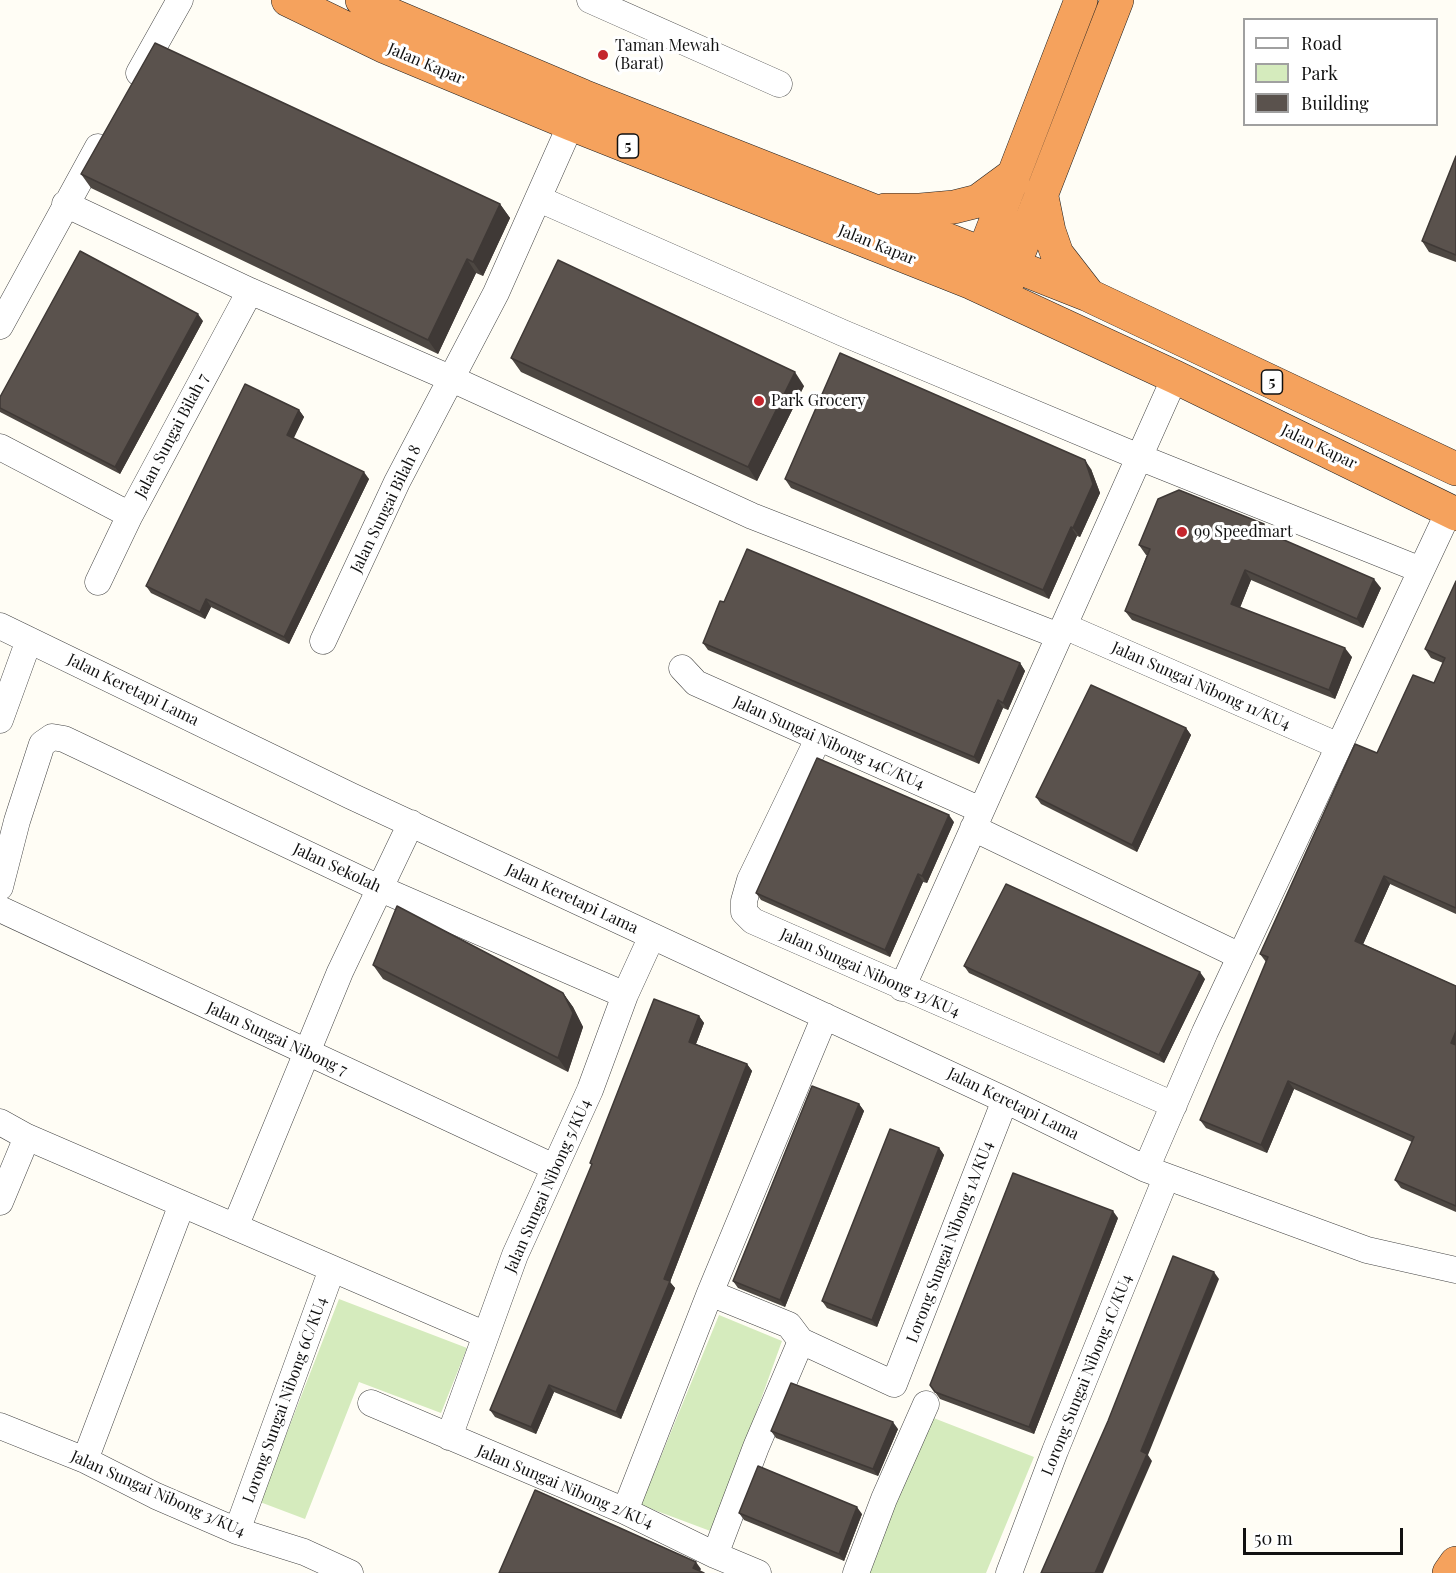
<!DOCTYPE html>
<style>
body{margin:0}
#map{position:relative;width:1456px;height:1573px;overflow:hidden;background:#fffdf5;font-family:"Playfair Display",serif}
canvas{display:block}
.legend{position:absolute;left:1243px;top:18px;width:195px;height:108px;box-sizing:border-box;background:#fff;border:2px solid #a0a0a0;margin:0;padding:8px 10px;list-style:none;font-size:18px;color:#111}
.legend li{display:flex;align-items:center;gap:12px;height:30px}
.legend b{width:30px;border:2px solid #a0a0a0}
.scale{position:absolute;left:1243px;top:1528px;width:160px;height:27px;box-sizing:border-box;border:3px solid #111;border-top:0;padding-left:8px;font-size:18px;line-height:21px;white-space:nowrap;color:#111;-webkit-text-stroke:4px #fff;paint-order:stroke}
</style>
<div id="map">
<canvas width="1456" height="1573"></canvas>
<ul class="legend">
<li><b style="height:8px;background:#fff"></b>Road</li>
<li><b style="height:16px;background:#d5ebbd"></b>Park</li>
<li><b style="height:16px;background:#5a524d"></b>Building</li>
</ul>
<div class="scale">50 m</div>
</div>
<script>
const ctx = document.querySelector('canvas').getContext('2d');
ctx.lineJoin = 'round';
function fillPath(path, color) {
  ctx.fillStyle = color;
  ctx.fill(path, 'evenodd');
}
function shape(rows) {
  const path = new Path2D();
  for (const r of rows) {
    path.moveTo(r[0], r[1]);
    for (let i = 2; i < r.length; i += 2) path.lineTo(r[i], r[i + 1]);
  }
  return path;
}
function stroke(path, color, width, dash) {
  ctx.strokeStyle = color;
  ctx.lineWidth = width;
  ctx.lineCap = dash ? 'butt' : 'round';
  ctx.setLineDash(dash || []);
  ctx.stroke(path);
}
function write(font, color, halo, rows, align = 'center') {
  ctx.font = font + ' "Playfair Display",serif';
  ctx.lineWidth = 6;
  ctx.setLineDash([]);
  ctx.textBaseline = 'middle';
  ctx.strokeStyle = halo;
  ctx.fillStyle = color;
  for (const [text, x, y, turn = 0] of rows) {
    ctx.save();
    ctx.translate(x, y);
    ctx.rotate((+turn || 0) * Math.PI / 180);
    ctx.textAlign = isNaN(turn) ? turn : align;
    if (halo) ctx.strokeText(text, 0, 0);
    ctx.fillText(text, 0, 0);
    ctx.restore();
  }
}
fillPath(shape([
 [339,1299,467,1348,441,1413,359,1382,305,1519,260,1502],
 [719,1315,782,1341,713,1532,641,1505],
 [931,1417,1034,1457,986,1573,866,1573]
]), '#d5ebbd');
const minor = shape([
 [590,0,779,84],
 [139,73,180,0],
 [539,199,843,333,1139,457,1421,570],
 [65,204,250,291,452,379,752,516,1059,636],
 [0,326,98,147],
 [0,447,130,515],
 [98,582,130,515,250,291],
 [0,626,351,796,1005,1100,1146,1169,1367,1250,1456,1270],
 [1064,626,1339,746],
 [323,641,397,482,496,293,571,124],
 [682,668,696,683,981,810],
 [0,720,29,640],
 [818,739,750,880,744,901,744,912,753,921,1174,1105],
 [973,828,1240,956],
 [0,887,17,821,42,744,52,737,64,739,381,889,625,995],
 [0,909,554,1167],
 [902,988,1175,377],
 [0,1122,27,1137,486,1335],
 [1146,1169,1205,1032,1449,511],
 [0,1202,27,1137],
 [235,1227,340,972,411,823],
 [710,1293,789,1325,801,1341,894,1384,1005,1100],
 [371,1403,625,1511,715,1555,758,1573],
 [0,1426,85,1460,156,1496,237,1531,304,1552,350,1573],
 [449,1437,515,1255,590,1090,625,995,652,936],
 [85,1460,182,1204],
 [625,1511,710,1293,825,1016],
 [237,1531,332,1269],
 [715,1555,756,1447,801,1341],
 [856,1573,884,1499,926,1404],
 [1009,1573,1055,1451,1166,1178]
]);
const highway = shape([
 [288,0,383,46,571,124,972,283,1175,377,1456,514],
 [362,0,394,16,583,96,1088,295,1456,469],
 [1041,192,1049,231,1057,254,1088,294],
 [885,210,920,210,954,207,978,201,1012,176],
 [975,275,1081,0],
 [1006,286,1117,0],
 [1449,1573,1456,1563]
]);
stroke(minor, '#444', 27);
stroke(highway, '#222', 34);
stroke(minor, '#fff', 26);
stroke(highway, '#f5a25d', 33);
fillPath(shape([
 [1456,156,1456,262,1429,252,1422,241],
 [81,174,500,204,510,218,483,276,476,273,438,354,91,188],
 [203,321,120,474,0,412,0,397],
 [511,358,804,386,757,481,521,372],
 [299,410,304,417,293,438,369,479,289,644,211,607,205,619,151,593,146,586],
 [1091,469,1100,493,1080,537,1077,536,1049,599,791,488,785,479],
 [1264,524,1270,534,1381,588,1363,628,1251,580,1240,607,1352,657,1335,699,1132,620,1125,611,1147,555,1146,555,1139,545],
 [1456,581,1456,914,1390,884,1363,944,1456,986,1456,1212,1401,1188,1395,1180,1412,1142,1294,1089,1267,1153,1206,1128,1200,1120,1266,962,1260,954,1377,753,1434,683,1443,663,1431,658,1425,649],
 [724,602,1020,663,1025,671,1008,710,1003,708,979,764,708,650,703,643],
 [1186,728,1191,735,1137,852,1041,804,1036,797],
 [954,822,927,883,923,882,890,957,761,900,756,893],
 [373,965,563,993,573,1007,583,1027,568,1072,383,979],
 [964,966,1205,979,1164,1063,969,973],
 [699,1016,704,1023,696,1044,747,1064,752,1071,670,1282,675,1288,621,1419,554,1392,536,1434,495,1417,490,1410,592,1166,590,1163],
 [859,1104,864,1111,785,1307,738,1288,733,1281],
 [939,1148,944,1155,877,1327,827,1308,822,1301],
 [1118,1218,1034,1434,940,1399,930,1385],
 [898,1429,878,1476,776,1438,771,1431],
 [739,1513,862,1514,844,1561,744,1520]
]), '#4d4742');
fillPath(shape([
 [500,204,510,218,483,276,473,262],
 [467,259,476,273,438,354,428,340],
 [198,314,203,321,120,474,115,467],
 [795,372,804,386,757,481,748,467],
 [299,410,304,417,292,442,287,435],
 [1085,460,1091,469,1100,493,1080,537,1073,528],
 [364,472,369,479,289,644,284,637],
 [1264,524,1270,533,1268,539,1261,530],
 [1071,527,1077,536,1049,599,1043,590],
 [1245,570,1251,580,1238,613,1231,604],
 [1374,579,1381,588,1363,628,1357,619],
 [206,599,211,607,205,619,200,612],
 [1345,648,1352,657,1335,699,1329,690],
 [1020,663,1025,671,1008,710,1003,703],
 [998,700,1003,708,979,764,974,757],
 [1186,728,1191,735,1137,852,1132,845],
 [949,815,954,822,927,883,922,876],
 [918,874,923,882,890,957,885,950],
 [1384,876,1390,884,1361,949,1355,941],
 [1200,972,1205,979,1164,1063,1159,1055],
 [563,993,573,1007,583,1027,568,1072,558,1058],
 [699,1016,704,1023,694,1049,689,1042],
 [1456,1031,1456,1050,1451,1043],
 [747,1064,752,1071,670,1282,675,1288,621,1419,616,1412,664,1279],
 [1288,1081,1294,1089,1267,1153,1261,1145],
 [859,1104,864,1111,785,1307,780,1300],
 [939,1148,944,1155,877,1327,872,1320],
 [1113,1211,1118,1218,1034,1434,1029,1427],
 [1214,1272,1219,1279,1148,1455,1152,1461,1103,1573,1095,1573,1141,1451],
 [549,1385,554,1392,536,1434,531,1427],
 [893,1422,898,1429,878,1476,873,1469],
 [857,1507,862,1514,844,1561,839,1554],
 [696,1562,701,1569,699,1573,693,1568]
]), '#3f3936');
const building = shape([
 [155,43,500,204,473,262,467,259,428,340,81,174,155,43],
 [1456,156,1456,255,1422,241,1456,156],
 [80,251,198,314,115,467,0,408,0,397,80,251],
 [558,260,795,372,748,467,511,358,558,260],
 [840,353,1085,460,1093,484,1073,528,1071,527,1043,590,785,479,840,353],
 [245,384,299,410,287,435,364,472,284,637,206,599,200,612,146,586,245,384],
 [1179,490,1264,524,1261,530,1374,579,1357,619,1245,570,1231,604,1345,648,1329,690,1125,611,1150,549,1139,545,1158,499,1179,490],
 [747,549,1020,663,1003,703,998,700,974,757,703,643,720,601,724,602,747,549],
 [1456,581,1456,908,1384,876,1355,941,1456,986,1456,1031,1451,1043,1456,1045,1456,1206,1395,1180,1414,1137,1288,1081,1261,1145,1200,1120,1268,957,1260,954,1355,744,1377,753,1413,675,1434,683,1445,658,1425,649,1456,581],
 [1091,685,1186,728,1132,845,1036,797,1091,685],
 [817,758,949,815,922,876,918,874,885,950,756,893,817,758],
 [1006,884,1200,972,1159,1055,964,966,1006,884],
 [397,906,563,993,573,1013,558,1058,373,965,397,906],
 [654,999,699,1016,689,1042,747,1064,664,1279,670,1281,616,1412,549,1385,531,1427,490,1410,592,1164,590,1163,654,999],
 [812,1086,859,1104,780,1300,733,1281,812,1086],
 [890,1129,939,1148,872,1320,822,1301,890,1129],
 [1013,1173,1113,1211,1029,1427,935,1392,930,1385,1013,1173],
 [1173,1256,1214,1272,1141,1451,1147,1454,1095,1573,1041,1573,1108,1421,1173,1256],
 [791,1383,893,1422,873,1469,771,1431,791,1383],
 [758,1466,857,1507,839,1554,739,1513,758,1466],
 [535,1490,696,1562,693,1568,704,1573,499,1573,535,1490]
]);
fillPath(building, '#5a524d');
stroke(building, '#3f3936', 1.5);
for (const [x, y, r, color] of [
 [603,55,6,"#c4262e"],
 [759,401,6,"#c4262e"],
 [1182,532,6,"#c4262e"]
]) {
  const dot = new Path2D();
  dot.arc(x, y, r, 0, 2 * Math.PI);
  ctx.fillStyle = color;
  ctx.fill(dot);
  stroke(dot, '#fff', 2);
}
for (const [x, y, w] of [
 [628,146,21],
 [1272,382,21]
]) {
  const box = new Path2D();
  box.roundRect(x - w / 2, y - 12, w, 24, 4.5);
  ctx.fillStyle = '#fff';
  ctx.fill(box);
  stroke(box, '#111', 1.5);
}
write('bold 15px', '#111', null, [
 ["5",628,146],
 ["5",1272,382]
]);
write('16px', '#111', '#fff', [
 ["Taman Mewah",615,46],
 ["(Barat)",615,64],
 ["Park Grocery",771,401],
 ["99 Speedmart",1194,532]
], 'left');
write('16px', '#111', '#fff', [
 ["Jalan Kapar",426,64,23],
 ["Jalan Kapar",877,245,22],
 ["Jalan Sungai Bilah 7",172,436,-62],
 ["Jalan Kapar",1319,447,26],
 ["Jalan Sungai Bilah 8",386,509,-64],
 ["Jalan Sungai Nibong 11/KU4",1201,686,24],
 ["Jalan Keretapi Lama",133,690,26],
 ["Jalan Sungai Nibong 14C/KU4",829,743,24],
 ["Jalan Sekolah",337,868,25],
 ["Jalan Keretapi Lama",572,899,25],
 ["Jalan Sungai Nibong 13/KU4",870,973,24],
 ["Jalan Sungai Nibong 7",277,1039,25],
 ["Jalan Keretapi Lama",1013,1104,26],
 ["Jalan Sungai Nibong 5/KU4",548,1186,-66],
 ["Lorong Sungai Nibong 1A/KU4",950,1242,-69],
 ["Lorong Sungai Nibong 1C/KU4",1087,1375,-68],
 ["Lorong Sungai Nibong 6C/KU4",285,1400,-70],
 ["Jalan Sungai Nibong 2/KU4",565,1487,23],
 ["Jalan Sungai Nibong 3/KU4",158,1494,24]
]);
</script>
